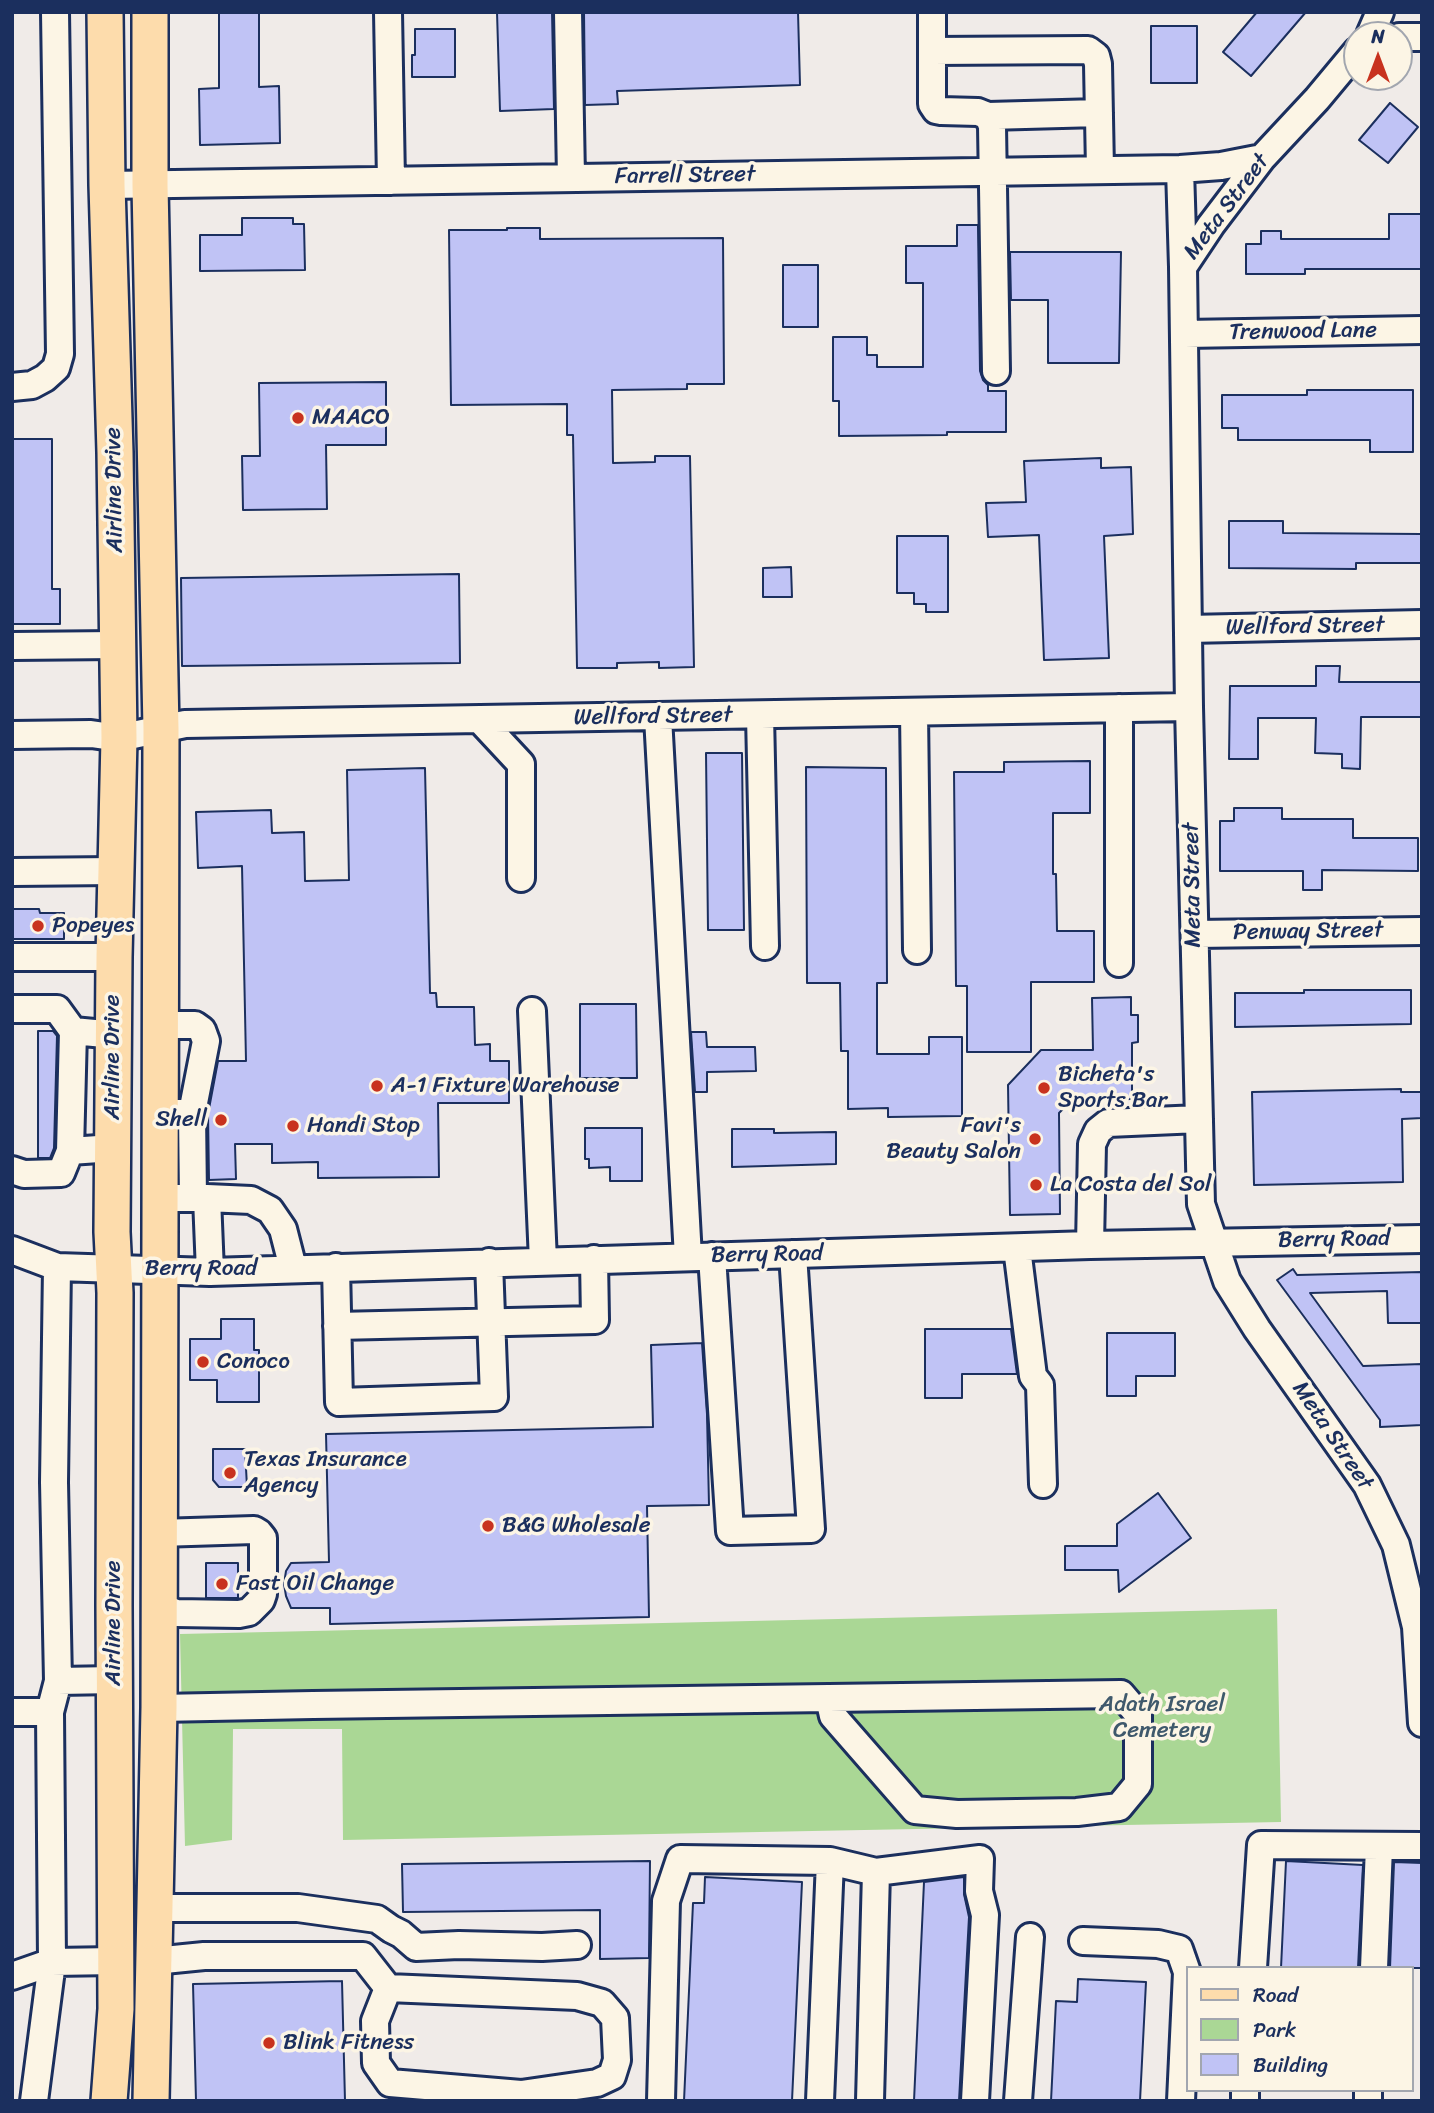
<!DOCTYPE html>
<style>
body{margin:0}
#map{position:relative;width:1434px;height:2113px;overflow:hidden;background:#f0ebe8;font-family:Sriracha,sans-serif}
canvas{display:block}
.frame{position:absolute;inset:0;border:14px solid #1b2f5e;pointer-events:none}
.legend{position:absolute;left:1186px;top:1966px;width:228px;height:126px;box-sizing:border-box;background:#fcf5e5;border:2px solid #a2a6af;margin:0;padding:9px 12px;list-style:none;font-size:21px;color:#1b2f5e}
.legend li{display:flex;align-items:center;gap:14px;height:35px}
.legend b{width:35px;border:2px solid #a2a6af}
.north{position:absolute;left:1343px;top:21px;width:70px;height:70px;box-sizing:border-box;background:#fcf5e5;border:2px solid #a2a6af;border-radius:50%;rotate:0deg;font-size:19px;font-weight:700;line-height:28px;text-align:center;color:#1b2f5e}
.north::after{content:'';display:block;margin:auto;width:24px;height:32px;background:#c8321e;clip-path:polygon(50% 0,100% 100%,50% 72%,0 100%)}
</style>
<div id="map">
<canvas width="1434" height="2113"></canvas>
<div class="frame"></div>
<ul class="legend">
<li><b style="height:9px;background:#fddcac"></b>Road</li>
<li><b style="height:19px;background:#aad795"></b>Park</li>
<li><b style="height:19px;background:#c0c3f5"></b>Building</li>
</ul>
<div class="north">N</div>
</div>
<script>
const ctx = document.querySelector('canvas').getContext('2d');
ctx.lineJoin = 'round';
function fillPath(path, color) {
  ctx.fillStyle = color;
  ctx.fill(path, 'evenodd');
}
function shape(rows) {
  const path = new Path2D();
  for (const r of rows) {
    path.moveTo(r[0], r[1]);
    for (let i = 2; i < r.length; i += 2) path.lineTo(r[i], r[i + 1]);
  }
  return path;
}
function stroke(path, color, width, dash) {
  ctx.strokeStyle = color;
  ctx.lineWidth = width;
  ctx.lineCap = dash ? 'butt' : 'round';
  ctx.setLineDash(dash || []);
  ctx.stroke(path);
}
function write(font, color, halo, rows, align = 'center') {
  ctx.font = font + ' Sriracha,sans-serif';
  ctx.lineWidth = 7;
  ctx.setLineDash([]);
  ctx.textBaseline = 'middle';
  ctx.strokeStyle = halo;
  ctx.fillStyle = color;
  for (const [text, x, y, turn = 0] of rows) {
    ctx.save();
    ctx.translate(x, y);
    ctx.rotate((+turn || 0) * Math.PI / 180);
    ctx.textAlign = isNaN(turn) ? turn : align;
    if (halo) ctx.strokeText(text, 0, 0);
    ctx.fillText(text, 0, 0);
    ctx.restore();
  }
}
fillPath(shape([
 [1277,1609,1281,1822,343,1840,342,1729,233,1729,232,1840,185,1846,180,1634]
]), '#aad795');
const building = shape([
 [219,12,259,12,259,87,279,86,280,143,200,145,199,89,219,88,219,12],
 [497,12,552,12,554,109,500,111,497,12],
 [584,12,798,12,800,85,617,91,618,104,585,105,584,12],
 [1257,12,1306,12,1251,76,1223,52,1257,12],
 [1151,26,1197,26,1197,83,1151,83,1151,26],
 [415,29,455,29,455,77,412,77,412,55,415,55,415,29],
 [1390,103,1418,127,1388,163,1359,140,1390,103],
 [1389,214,1422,214,1422,269,1305,269,1305,274,1246,274,1246,244,1261,244,1261,231,1281,231,1281,239,1389,239,1389,214],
 [242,218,293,218,293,224,304,224,305,270,200,271,200,235,242,235,242,218],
 [957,225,978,225,980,371,983,380,988,385,988,391,1006,391,1006,432,947,432,947,435,839,436,839,401,833,401,833,337,867,337,867,355,877,355,877,367,923,367,923,283,906,283,906,246,957,246,957,225],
 [507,228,540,228,540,239,723,238,724,384,687,384,687,389,612,390,613,463,655,462,655,456,690,456,694,667,659,668,659,662,617,663,617,668,577,668,573,435,567,435,567,404,451,405,449,230,507,230,507,228],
 [1010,252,1121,252,1119,363,1048,363,1048,300,1011,300,1010,252],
 [783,265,818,265,818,327,783,327,783,265],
 [386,382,386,445,326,445,327,509,243,510,242,456,260,456,259,383,386,382],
 [1307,390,1413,390,1413,452,1370,452,1370,440,1238,440,1238,428,1222,428,1222,395,1307,395,1307,390],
 [12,439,52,439,52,589,60,589,60,624,12,624,12,439],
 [1101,458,1101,468,1131,467,1133,534,1104,536,1109,658,1044,660,1039,535,988,537,986,503,1026,502,1024,461,1101,458],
 [1229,521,1283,521,1283,533,1421,534,1421,563,1356,563,1356,569,1229,568,1229,521],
 [897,536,948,536,948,612,926,612,926,604,914,604,914,593,897,593,897,536],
 [791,567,792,597,763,597,763,568,791,567],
 [459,574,460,663,182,666,181,578,459,574],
 [1316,666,1340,666,1339,682,1422,682,1422,717,1361,717,1360,769,1342,768,1342,754,1315,753,1316,718,1258,718,1258,759,1229,759,1230,686,1316,686,1316,666],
 [706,753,742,753,744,930,708,930,706,753],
 [1090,761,1090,813,1053,813,1053,874,1056,874,1057,931,1094,931,1094,982,1031,982,1031,1052,967,1052,967,986,956,986,954,772,1004,772,1004,762,1090,761],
 [806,767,886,768,887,983,877,983,877,1054,929,1054,929,1037,962,1037,962,1116,888,1117,888,1108,848,1109,848,1051,841,1051,840,983,807,983,806,767],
 [425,768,430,993,436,993,437,1007,474,1007,475,1045,490,1044,490,1061,509,1061,509,1103,438,1103,439,1177,318,1178,318,1162,272,1163,272,1144,235,1144,236,1179,209,1180,208,1114,218,1061,246,1061,242,866,198,868,196,812,271,810,272,833,304,832,305,881,349,880,347,770,425,768],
 [1234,808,1282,808,1282,819,1353,819,1353,838,1418,838,1418,871,1322,870,1322,890,1303,890,1303,871,1220,871,1220,821,1234,821,1234,808],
 [12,909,39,909,40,913,64,913,64,939,12,939,12,909],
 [1304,990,1411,990,1411,1024,1235,1027,1235,993,1304,993,1304,990],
 [1131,997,1131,1015,1138,1015,1138,1042,1132,1043,1132,1099,1072,1100,1059,1113,1060,1214,1010,1215,1008,1085,1041,1050,1093,1050,1092,998,1131,997],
 [580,1004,636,1004,637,1078,580,1078,580,1004],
 [38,1031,53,1031,57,1036,54,1148,50,1158,38,1158,38,1031],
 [691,1032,706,1032,707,1047,755,1047,756,1071,707,1072,707,1092,695,1092,691,1032],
 [1401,1089,1401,1092,1422,1092,1422,1118,1402,1119,1403,1182,1254,1185,1252,1092,1401,1089],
 [585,1128,642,1128,642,1181,610,1181,610,1167,589,1168,589,1159,585,1159,585,1128],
 [732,1129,774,1129,774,1133,836,1132,836,1164,732,1167,732,1129],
 [1293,1269,1297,1275,1422,1272,1422,1323,1388,1323,1387,1291,1310,1293,1363,1366,1422,1364,1422,1425,1380,1427,1380,1420,1277,1280,1293,1269],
 [221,1319,254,1319,254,1350,259,1350,259,1402,217,1402,217,1380,190,1380,190,1339,221,1339,221,1319],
 [925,1329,1011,1329,1017,1374,962,1374,962,1398,925,1398,925,1329],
 [1107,1333,1175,1333,1175,1376,1136,1376,1136,1396,1107,1396,1107,1333],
 [702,1343,707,1414,709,1505,647,1506,649,1617,330,1624,330,1608,291,1608,286,1596,284,1584,286,1571,291,1563,329,1562,326,1434,653,1427,651,1345,702,1343],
 [213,1449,245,1449,247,1487,219,1487,213,1480,213,1449],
 [1158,1493,1191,1538,1119,1592,1118,1570,1065,1570,1065,1546,1117,1546,1117,1524,1158,1493],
 [206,1563,238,1563,238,1598,206,1598,206,1563],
 [650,1861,649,1958,600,1959,600,1910,403,1912,402,1864,650,1861],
 [1286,1861,1363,1865,1358,1968,1281,1968,1286,1861],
 [1394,1862,1422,1863,1422,1968,1390,1968,1394,1862],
 [705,1877,802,1882,792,2101,684,2101,693,1903,704,1903,705,1877],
 [964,1877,964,1894,969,1917,959,2101,914,2101,924,1882,964,1877],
 [1078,1979,1146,1982,1140,2101,1051,2101,1056,2001,1077,2002,1078,1979],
 [342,1981,345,2101,196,2101,193,1984,342,1981]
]);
fillPath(building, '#c0c3f5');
stroke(building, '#1b2f5e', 2);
const minor = shape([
 [388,12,391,181],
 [568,12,571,178],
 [932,12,932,104,936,110,941,111,978,112,988,116,992,126,996,371],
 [1370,35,1380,12],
 [1399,37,1422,37],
 [932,51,1088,50,1096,56,1098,64,1100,170],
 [1357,51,1317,99,1262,158,1211,225,1183,267,1189,707,1201,1204,1227,1281,1257,1329,1367,1485,1396,1545,1416,1627,1422,1723],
 [988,116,1099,113],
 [1180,169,1183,267],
 [107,185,1180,169,1221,166,1262,158],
 [1185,334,1422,330],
 [12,387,32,385,45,378,56,368,60,354,55,12],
 [1188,629,1422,624],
 [12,646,116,645],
 [1119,708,1119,963],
 [914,712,917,950],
 [760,715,765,946],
 [658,717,688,1257],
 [481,721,521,764,521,878],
 [12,735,91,734,119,738,185,724,1189,707],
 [12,872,115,871],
 [1195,934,1422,931],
 [12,957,114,957],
 [12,1009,57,1009,73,1031,115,1035],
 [532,1011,543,1261],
 [159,1025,195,1025,202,1030,206,1041,192,1113],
 [73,1031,70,1151,113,1148],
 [177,1113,192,1113,193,1198],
 [12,1170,24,1174,61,1173,70,1151],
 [160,1198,207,1198,210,1272],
 [207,1198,251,1200,270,1210,283,1229,293,1268],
 [1090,1245,1092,1144,1098,1131,1108,1123,1199,1119],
 [1017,1248,1033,1376,1040,1385,1043,1484],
 [12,1250,57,1267,210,1272,1090,1245,1422,1239],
 [712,1256,730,1531,811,1529,793,1254],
 [336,1267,339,1402,494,1397,489,1262],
 [337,1326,595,1320,594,1259],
 [159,1533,254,1530,259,1533,263,1538,263,1594,261,1600,249,1612,239,1614,176,1613,159,1606],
 [58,1681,115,1680],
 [159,1708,313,1705,829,1698,1121,1694,1138,1714,1138,1784,1119,1807,1077,1812,957,1814,915,1810,833,1716,829,1698],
 [12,1712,50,1712],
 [876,1872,980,1859,979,1891,985,1915,975,2101],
 [155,1908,298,1908,377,1919,391,1929,401,1934,416,1947,459,1945,542,1947,577,1945],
 [1083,1941,1158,1944,1179,1949,1187,1972,1181,2101],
 [154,1961,204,1956,363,1956,388,1988,577,1996,602,2003,615,2018,617,2060,612,2076,597,2083,521,2094,390,2083,376,2063,375,2021,388,1988],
 [1253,1968,1261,1845,1422,1846],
 [1374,1968,1379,1847],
 [12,1976,52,1962,116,1961],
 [34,2101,52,1962,50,1712,58,1681,54,1482,57,1267],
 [661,2101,666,1901,680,1859,830,1861,876,1872,870,2101],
 [820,2101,830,1861],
 [1018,2101,1030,1937],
 [1245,2101,1245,2090],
 [1368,2101,1368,2090]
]);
const major = shape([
 [105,12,107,185,115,452,119,738,114,957,112,1232,115,1293,114,1605,116,2009,109,2101],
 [150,12,150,185,161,729,159,1708,151,2101]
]);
stroke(minor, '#1b2f5e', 32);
stroke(major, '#1b2f5e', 40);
stroke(minor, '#fcf5e5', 26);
stroke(major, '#fddcac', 35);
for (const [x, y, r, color] of [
 [298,418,7,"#c8321e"],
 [38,926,7,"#c8321e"],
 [377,1086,7,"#c8321e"],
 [1044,1088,7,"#c8321e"],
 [221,1120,7,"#c8321e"],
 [293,1126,7,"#c8321e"],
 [1035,1139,7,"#c8321e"],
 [1036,1185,7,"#c8321e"],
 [203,1362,7,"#c8321e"],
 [230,1473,7,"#c8321e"],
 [488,1526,7,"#c8321e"],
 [222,1584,7,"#c8321e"],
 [269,2043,7,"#c8321e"]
]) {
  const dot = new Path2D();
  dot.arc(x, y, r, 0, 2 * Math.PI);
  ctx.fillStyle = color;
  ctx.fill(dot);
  stroke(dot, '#fcf5e5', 2.5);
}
write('23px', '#1b2f5e', '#fcf5e5', [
 ["Farrell Street",685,176,-1],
 ["Meta Street",1227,207,-53],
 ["Trenwood Lane",1303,332,-1],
 ["Airline Drive",115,490,-91],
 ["Wellford Street",1305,627,-1],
 ["Wellford Street",653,717,-1],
 ["Meta Street",1193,885,-91],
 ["Penway Street",1308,932,-1],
 ["Airline Drive",113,1057,-90],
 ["Berry Road",1334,1240,-1],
 ["Berry Road",767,1255,-1],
 ["Berry Road",201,1269],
 ["Meta Street",1332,1436,56],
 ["Airline Drive",114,1623,-90]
]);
write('23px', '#1b2f5e', '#fcf5e5', [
 ["MAACO",312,418],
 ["Popeyes",52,926],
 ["Bicheta's",1058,1075],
 ["Sports Bar",1058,1101],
 ["A-1 Fixture Warehouse",391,1086],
 ["Shell",207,1120,"right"],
 ["Handi Stop",307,1126],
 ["Favi's",1021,1126,"right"],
 ["Beauty Salon",1021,1152,"right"],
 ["La Costa del Sol",1050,1185],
 ["Conoco",217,1362],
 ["Texas Insurance",244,1460],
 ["Agency",244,1486],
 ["B&G Wholesale",502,1526],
 ["Fast Oil Change",236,1584],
 ["Blink Fitness",283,2043]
], 'left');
write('23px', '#3f596c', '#fcf5e5', [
 ["Adath Israel",1162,1705],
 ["Cemetery",1162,1731]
]);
</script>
